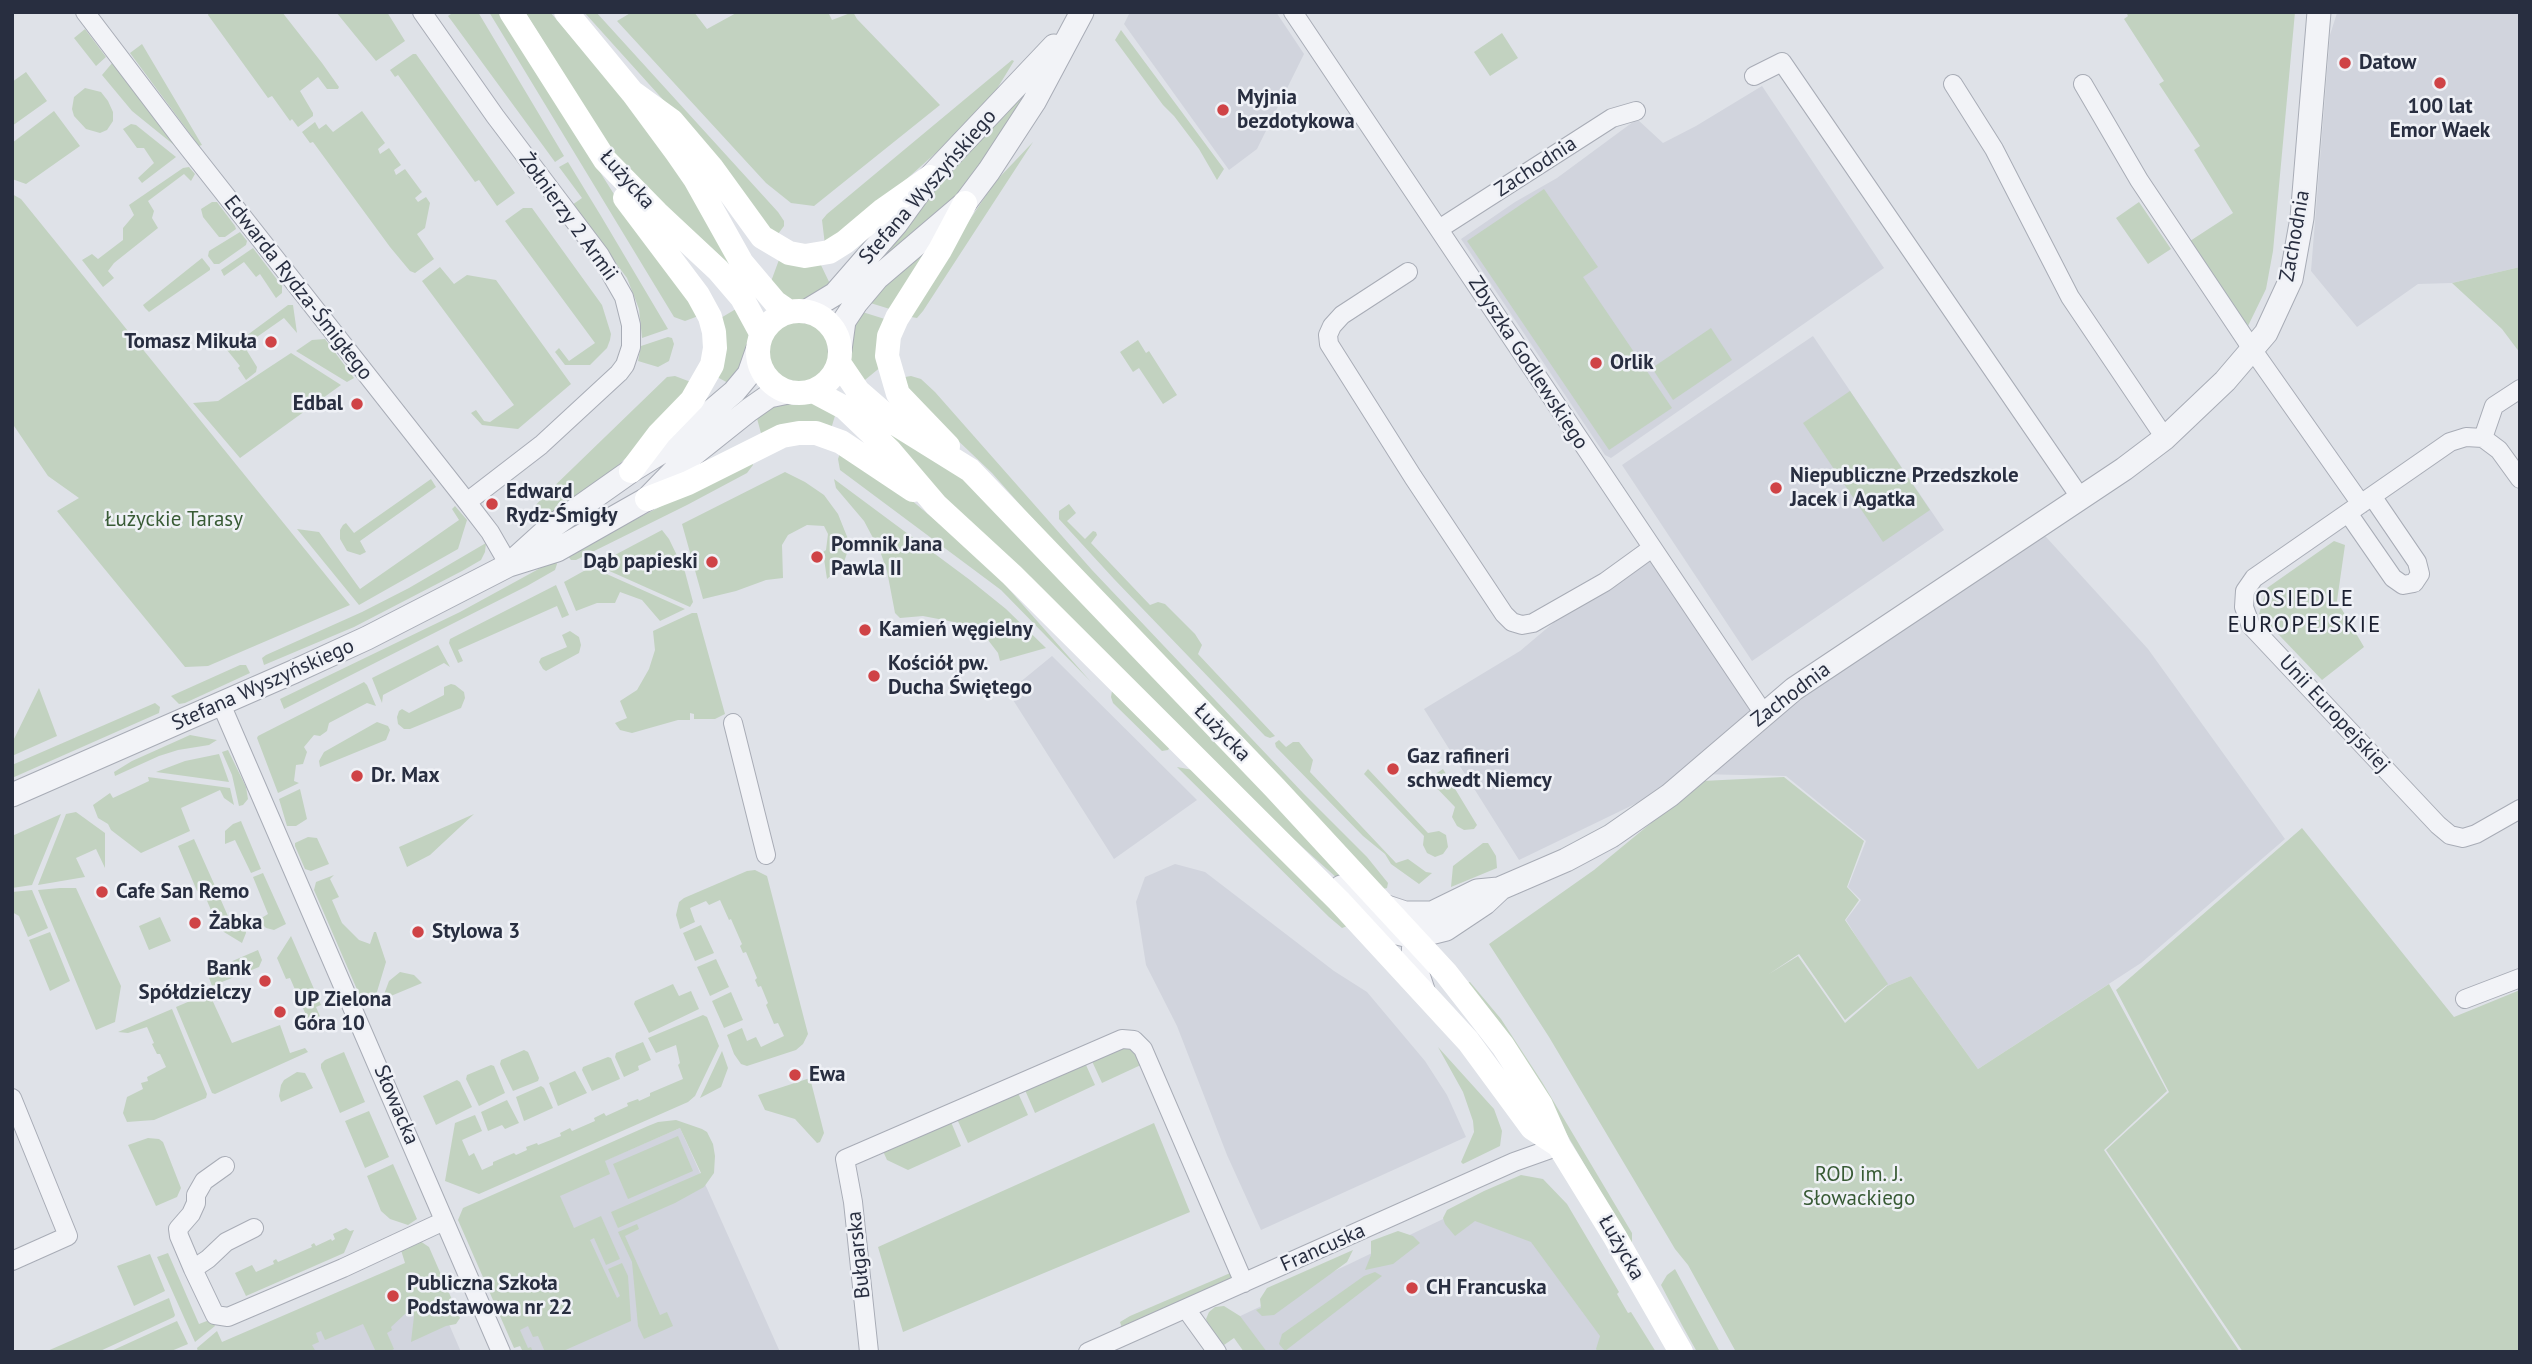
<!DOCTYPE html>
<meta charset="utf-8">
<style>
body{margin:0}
#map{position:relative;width:2532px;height:1364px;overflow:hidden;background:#dfe2e8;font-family:"PT Sans",sans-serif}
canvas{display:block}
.frame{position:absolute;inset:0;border:14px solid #282e40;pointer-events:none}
</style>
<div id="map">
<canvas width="2532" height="1364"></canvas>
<div class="frame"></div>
</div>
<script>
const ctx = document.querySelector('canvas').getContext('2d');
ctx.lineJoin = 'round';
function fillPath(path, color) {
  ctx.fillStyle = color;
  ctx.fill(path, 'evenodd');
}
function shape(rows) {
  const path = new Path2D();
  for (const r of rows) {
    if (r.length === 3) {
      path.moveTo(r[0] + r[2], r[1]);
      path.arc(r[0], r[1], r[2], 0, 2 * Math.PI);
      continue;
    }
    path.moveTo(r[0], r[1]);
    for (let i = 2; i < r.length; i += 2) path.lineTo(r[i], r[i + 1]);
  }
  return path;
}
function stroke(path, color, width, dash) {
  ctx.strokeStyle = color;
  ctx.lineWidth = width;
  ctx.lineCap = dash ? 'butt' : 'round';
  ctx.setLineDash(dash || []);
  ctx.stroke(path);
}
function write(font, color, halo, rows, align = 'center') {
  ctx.font = font + ' "PT Sans",sans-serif';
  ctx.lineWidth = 5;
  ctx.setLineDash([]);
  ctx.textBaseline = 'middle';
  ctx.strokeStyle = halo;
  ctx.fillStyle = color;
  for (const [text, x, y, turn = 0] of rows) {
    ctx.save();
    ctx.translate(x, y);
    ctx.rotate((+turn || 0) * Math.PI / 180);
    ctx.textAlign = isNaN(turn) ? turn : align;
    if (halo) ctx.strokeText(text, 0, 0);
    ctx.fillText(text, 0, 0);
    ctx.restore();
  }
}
fillPath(shape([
 [1130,12,1276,12,1304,54,1257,149,1229,170,1124,24],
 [2520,12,2520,267,2452,283,2418,284,2357,327,2311,271,2330,35,2337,13],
 [1762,86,1884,268,1611,458,1605,455,1461,239,1515,202,1557,178,1637,119,1663,143,1696,126],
 [1813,336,1944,530,1752,661,1622,465],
 [2037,527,2148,649,2285,839,2141,963,1978,1069,1911,976,1887,986,1846,920,1861,900,1848,887,1866,841,1786,776,1697,774,1519,860,1424,709,1520,651,1628,560,1648,540,1762,712],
 [1052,656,1197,800,1114,859,1008,692],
 [1175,864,1205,872,1334,971,1367,992,1425,1061,1447,1095,1466,1137,1261,1230,1227,1155,1177,1026,1146,965,1136,902,1145,877],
 [680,1128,780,1352,526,1352,484,1213],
 [1464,1209,1539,1236,1617,1352,1247,1352,1230,1321],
 [423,1264,461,1352,221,1352]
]), '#d1d4dd');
fillPath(shape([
 [209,12,282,12,322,63,339,87,338,89,327,89,318,77,300,91,313,113,313,116,298,127,292,119,290,121,272,96,268,98,208,15],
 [336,12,387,12,405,41,376,61],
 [454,12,478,12,564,156,555,162,451,20,448,16],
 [489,12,499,12,617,199,701,315,685,321,674,317],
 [525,12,550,12,670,151,751,284,621,166],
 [584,12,596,12,778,212,784,221,784,226,775,238,694,134],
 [632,12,694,12,707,29,738,12,828,12,832,20,853,12,857,19,940,105,814,206,791,203,766,183,617,21],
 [2126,12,2295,12,2273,251,2266,289,2248,326,2190,241,2233,213,2194,150,2200,146,2159,84,2164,81,2124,19,2128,16],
 [85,29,106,57,96,66,74,38],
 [1121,30,1224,169,1217,180,1199,149,1174,116,1163,105,1115,40],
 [1502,33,1518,58,1490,76,1474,52],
 [142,44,202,145,199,146,130,53],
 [413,54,416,54,515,193,497,206,479,180,475,182,398,75,395,77,390,70],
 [1012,60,1014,61,995,92,958,133,852,228,825,245,822,220,827,214],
 [113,62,174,141,174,145,132,111,102,75],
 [26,72,47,101,12,126,12,82],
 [1027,83,1033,89,985,159,964,186,941,212,868,280,886,244],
 [85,88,101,92,108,101,113,112,113,121,107,130,100,133,86,129,74,116,72,109,74,97],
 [54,111,80,146,26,184,12,179,12,143],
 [362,111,385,143,378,149,380,154,389,148,401,165,394,170,396,175,405,169,422,192,415,198,418,202,426,197,430,203,425,228,417,234,434,259,415,273,410,271,390,247,313,142,310,143,302,132,315,122,319,129,326,124,333,132],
 [131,124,136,125,176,157,142,183,138,178,154,163,144,148,137,148,123,129],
 [1033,142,923,311,917,318,905,316,995,182],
 [568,162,601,216,668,329,642,338,639,309,627,278,572,205,582,198,559,167],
 [189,167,195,174,191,181,184,174,148,201,154,211,152,218,158,228,114,263,108,271,114,278,103,287,82,260,92,254,98,259,123,240,123,228,134,215,129,205,183,168],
 [1544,189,1598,267,1583,277,1672,408,1609,450,1467,241],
 [12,194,21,199,350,605,208,666,185,667,57,511,79,498,48,476,12,423],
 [212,202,217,202,235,226,236,229,225,237,219,237,203,217,201,209],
 [2139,202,2171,249,2148,264,2116,218],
 [523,208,532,208,602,305,611,334,610,340,607,348,590,365,565,365,555,352,559,348,569,361,595,343,505,221],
 [240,232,247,241,246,245,219,264,214,264,208,256,209,251],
 [938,233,893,310,864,301],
 [253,248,282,286,282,293,276,298,260,274,256,277,244,262,224,276,221,270],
 [780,257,819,261,832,288,808,300,787,300,769,287],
 [202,258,210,268,210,270,152,310,149,312,145,308,143,305],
 [440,267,454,284,467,275,496,280,571,384,518,429,482,425,471,413,476,410,484,421,490,422,514,405,422,281],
 [2520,267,2520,353,2502,329,2452,283],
 [288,305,293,305,297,333,284,318,244,346,257,367,256,372,246,380,238,368,240,366,227,350],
 [741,306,750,327,746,353,732,385,717,377,719,319],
 [856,310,888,320,882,366,860,384,850,360],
 [798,352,31],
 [1711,328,1732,360,1673,400,1652,368],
 [668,337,672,338,674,344,669,361,658,367,638,361,641,346],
 [325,339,354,378,347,382,296,351,312,340],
 [1138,340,1146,353,1149,351,1177,395,1163,404,1139,368,1133,372,1120,352],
 [291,353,341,385,240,458,193,403,218,401],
 [675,376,696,384,626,458,590,491,547,521,535,506,544,496,667,377],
 [911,376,921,379,935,392,1092,570,1304,794,1367,857,1388,883,1387,888,1383,889,1067,558,992,473,909,394,905,377],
 [1850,391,1930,510,1883,542,1803,423],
 [782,403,793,405,814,403,837,409,831,429,762,437,755,411],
 [865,405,962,476,1306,836,1366,904,1272,820,922,475],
 [841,450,910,499,985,562,1091,682,1001,590,840,470,838,459],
 [752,459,753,465,747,473,687,505,576,560,571,560,567,555],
 [785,472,805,482,824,495,838,514,850,544,843,565,827,579,823,552,826,550,828,534,824,526,807,525,788,535,782,545,783,578,766,580,736,591,703,599,682,524],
 [431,479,436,487,360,541,366,552,360,555,347,551,340,539,340,530,343,525,346,523,354,533],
 [834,479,970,580,1006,609,1046,648,1000,661,998,653,988,640,959,623,923,616,900,618,895,613,887,571,880,551,864,521,836,488],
 [1069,504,1076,513,1067,521,1085,539,1093,531,1096,532,1097,535,1091,543,1150,605,1158,602,1165,604,1195,634,1202,645,1198,654,1275,736,1270,738,1265,736,1114,579,1059,519,1059,511],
 [455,506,467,520,458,549,359,605,297,529,319,532,360,589,459,520,452,509],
 [662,530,669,539,685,572,693,602,690,607,596,565],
 [2334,541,2345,545,2337,601,2364,647,2322,680,2259,614,2267,588],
 [486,543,485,552,481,560,462,571,354,627,264,665,262,658,266,655,362,612,409,588],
 [555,560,557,564,555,570,527,586,284,709,280,699,460,612],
 [591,567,685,609,660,621,642,600,620,592,615,603,597,603,576,611,564,582],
 [556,585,569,615,562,618,557,606,458,650,463,661,458,663,449,643,450,639],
 [692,613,697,613,725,714,715,719,694,719,694,714,690,713,690,720,678,720,632,733,620,730,615,723,627,718,620,701,637,690,649,669,655,650,653,631],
 [570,631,579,637,581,645,579,653,546,671,543,669,539,662,541,658,567,647,562,635],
 [438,645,450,667,444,663,383,695,382,703,372,678],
 [240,665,246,665,250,673,185,703,179,704,171,696],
 [364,682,367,685,376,706,367,703,329,723,327,731,320,736,314,735,304,747,307,752,303,764,296,765,294,781,299,783,278,793,257,738,258,736],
 [451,684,455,685,464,692,465,698,461,708,410,729,404,729,398,724,397,717,399,711,402,709,409,713,444,695,444,687],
 [39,688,57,736,12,756,12,743],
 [1112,691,1170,747,1168,750,1162,751,1113,703,1111,697],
 [155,703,160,707,159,713,12,778,12,765],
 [377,722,388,726,390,730,386,740,320,767,319,761,324,752],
 [190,735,217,740,209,745,178,750,159,756,115,776,114,772,132,761],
 [1279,740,1286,747,1293,742,1299,742,1313,760,1310,772,1396,863,1408,859,1426,872,1432,873,1419,884,1391,864,1385,854,1363,836,1276,747,1275,743],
 [228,750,246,787,248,799,243,805,239,806,232,775,222,752],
 [219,754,229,782,156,772,185,761],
 [1177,767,1193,770,1350,925,1342,928,1329,917],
 [1368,769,1428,833,1439,831,1446,835,1448,847,1443,854,1435,857,1427,853,1423,845,1424,836,1364,774],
 [1443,769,1477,825,1474,829,1464,830,1457,826,1452,817,1455,807,1428,779],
 [148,777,230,788,234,805,224,798,220,790,181,808,190,831,141,853,111,830,108,824,98,818,93,805,110,793,113,798,149,781],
 [1784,777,1864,841,1847,887,1859,900,1845,920,1888,984,1845,1020,1799,954,1769,974,1798,956,1845,1023,1887,986,1911,976,1978,1069,2109,984,2167,1091,2104,1150,2240,1352,1736,1352,1688,1265,1675,1249,1549,1037,1489,944,1594,870,1702,781],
 [300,789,307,819,296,826,287,826,279,799],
 [76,812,105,833,105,868,96,849,76,858,85,877,38,885,66,814],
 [61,814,32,885,12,888,12,836],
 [474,814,430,855,407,867,399,847],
 [241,821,261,869,251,873,235,840,225,844,225,831,233,824],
 [2302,828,2454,1017,2520,990,2520,1352,2243,1352,2106,1150,2169,1092,2116,990],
 [308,837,317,838,329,864,311,871,305,869,295,846,295,843],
 [194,839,215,886,201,892,197,891,178,846],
 [1483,843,1488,843,1496,856,1497,868,1451,887,1453,866],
 [755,870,767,876,808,1034,803,1044,796,1050,747,1066,741,1064,734,1054,727,1035,742,1028,747,1041,756,1037,761,1047,784,1036,778,1023,774,1024,766,1005,768,1003,761,986,758,987,755,980,757,978,746,952,743,953,740,946,742,944,731,919,729,920,720,900,709,905,706,901,690,908,695,922,680,929,676,915,679,902,684,898,747,871],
 [263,873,286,924,274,930,266,928,258,920,268,914,253,877],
 [334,875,330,879,339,897,332,900,342,923,359,940,370,944,374,932,376,932,386,962,376,995,365,1008,314,890,316,882],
 [60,888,76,888,121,986,115,1022,96,1030,38,890],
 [32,890,48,928,28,937,19,916,12,912,12,892],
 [217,891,234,930,245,926,246,933,242,943,219,929,205,896],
 [160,917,171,941,149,950,139,926],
 [701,925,714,953,695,961,683,933],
 [50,932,70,981,50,991,29,940],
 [291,936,321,1005,316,1007,325,1028,309,1022,290,978,286,979,277,958],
 [258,950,262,960,259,967,212,986,207,972],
 [716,959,729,987,710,996,697,967],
 [400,972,414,975,422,983,386,998,383,997,389,981],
 [1470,982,1501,1019,1542,1082,1632,1233,1632,1246,1524,1061,1466,983],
 [673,984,679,996,691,991,699,1009,649,1033,634,1004,635,1001],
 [731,992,743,1020,724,1028,712,1001],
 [209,993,232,1043,280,1025,290,1053,305,1048,308,1052,215,1094,212,1093,176,1007],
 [172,1009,207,1094,206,1098,154,1120,127,1122,123,1113,127,1097,143,1089,141,1083,148,1081,147,1077,166,1067,160,1054,157,1054,152,1044,154,1043,147,1027,128,1033,118,1032],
 [703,1015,707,1017,719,1046,695,1096,688,1102,479,1194,445,1181,455,1123,475,1115,482,1131,462,1140,469,1156,474,1153,482,1170,493,1165,493,1162,514,1153,516,1155,527,1150,526,1147,537,1143,538,1145,561,1136,560,1133,570,1128,572,1131,595,1121,594,1118,604,1113,606,1116,628,1106,627,1103,638,1099,639,1101,650,1096,650,1093,683,1079,678,1065,680,1063,676,1045,656,1053,648,1038],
 [643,1042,651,1060,638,1066,639,1070,624,1077,615,1057,616,1053],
 [1125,1045,1130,1046,1143,1064,1102,1083,1091,1059],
 [1438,1047,1494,1109,1502,1131,1500,1146,1463,1164,1461,1162,1474,1132,1473,1121,1463,1092],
 [524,1050,528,1052,539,1078,538,1081,513,1091,500,1064,501,1060],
 [722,1051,728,1068,721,1087,700,1098],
 [344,1052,365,1102,340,1113,321,1068,321,1064,325,1060],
 [608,1057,611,1058,620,1079,592,1091,582,1070,583,1067],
 [491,1065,494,1066,505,1093,479,1106,466,1079,467,1075],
 [1086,1065,1095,1085,1035,1113,1025,1090],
 [575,1071,587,1093,558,1106,549,1083],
 [297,1072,305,1073,313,1088,281,1102,279,1096,281,1085,284,1080],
 [810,1078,824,1133,820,1142,817,1143,795,1119,765,1110,758,1095],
 [457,1080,460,1082,472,1107,436,1125,423,1096],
 [541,1086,544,1088,553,1108,524,1121,516,1097],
 [1018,1093,1028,1115,968,1143,957,1119],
 [507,1100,519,1123,505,1129,502,1125,488,1131,481,1112],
 [369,1111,389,1157,365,1168,345,1121],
 [676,1120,702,1129,707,1132,713,1144,715,1156,714,1173,704,1187,675,1203,618,1228,611,1212,701,1173,680,1128,605,1161,610,1174,560,1196,574,1228,601,1216,620,1259,606,1265,594,1238,590,1240,617,1298,620,1296,608,1269,622,1263,628,1276,631,1321,561,1352,545,1352,538,1336,533,1337,528,1326,520,1330,528,1348,531,1347,533,1352,523,1352,520,1346,514,1348,458,1220,463,1208,648,1126,658,1122],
 [951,1122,961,1146,908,1170,887,1160,882,1149],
 [1154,1123,1190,1212,903,1332,878,1247],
 [678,1136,693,1171,628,1199,613,1164],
 [148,1138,159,1139,163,1142,181,1188,177,1197,156,1206,128,1145],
 [393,1164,417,1219,408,1225,390,1219,381,1211,367,1176],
 [1521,1175,1543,1179,1567,1204,1619,1292,1617,1294,1628,1313,1631,1312,1656,1352,1598,1352,1596,1349,1600,1336,1531,1242,1475,1221,1455,1236,1445,1224,1443,1218,1447,1210,1484,1191],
 [637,1224,639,1229,625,1236,660,1315,667,1312,673,1326,644,1339,638,1326,632,1262,618,1232],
 [346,1228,350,1231,354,1230,344,1253,246,1296,235,1273,252,1265,256,1272,274,1264,273,1261,276,1259,278,1262,312,1247,311,1245,314,1243,316,1246,331,1239,332,1241,335,1239,333,1234],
 [1398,1231,1413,1236,1420,1243,1393,1264,1365,1270,1371,1255,1371,1241],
 [420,1241,429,1247,460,1318,456,1324,446,1326,411,1342,414,1316,413,1312,405,1314,391,1327,392,1330,387,1333,394,1349,388,1352,376,1352,363,1324,325,1340,321,1331,316,1333,319,1342,312,1345,316,1352,198,1352,197,1348,217,1331,222,1342,405,1263,401,1250],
 [1353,1250,1347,1262,1274,1315,1262,1316,1256,1310,1261,1308,1260,1299,1267,1288],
 [168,1253,199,1324,212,1319,215,1326,195,1342,157,1257],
 [150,1254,165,1291,134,1306,117,1266],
 [1675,1269,1720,1352,1697,1352,1682,1325,1661,1285,1667,1275],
 [1235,1271,1230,1281,1122,1328,1120,1322,1130,1316],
 [1375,1272,1382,1276,1285,1351,1279,1344,1282,1334,1364,1276],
 [169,1298,175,1315,174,1317,98,1352,45,1352],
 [1224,1306,1240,1316,1267,1352,1244,1352,1234,1338,1224,1345,1210,1330,1206,1319,1209,1312,1215,1307],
 [177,1321,188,1344,169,1352,109,1352]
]), '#c2d2c0');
const minor = shape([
 [85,12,183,141,467,502,490,532,509,565],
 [422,12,495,116,600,255,624,297,631,325,631,347,625,365,619,373,541,445,467,502],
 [1293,12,1764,714],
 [1754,76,1782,62,2080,497],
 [1953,84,1994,149,2070,297,2165,438],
 [2083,84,2139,180,2252,349,2361,504],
 [1439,229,1612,118,1636,111],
 [1408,272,1342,315,1332,326,1328,335,1329,344,1413,477,1504,614,1512,622,1522,625,1533,623,1605,582,1652,548],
 [2483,438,2494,406,2520,389],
 [2520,479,2499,450,2483,438,2466,437,2450,442,2254,578,2245,591,2244,607,2251,626,2438,825,2450,835,2463,838,2476,834,2520,809],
 [2348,513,2393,578,2403,585,2414,583,2420,574,2417,562,2372,496],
 [221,704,501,1352],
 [733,723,766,855],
 [2465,999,2520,978],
 [12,1098,68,1236,12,1261],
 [225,1166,204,1181,196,1195,196,1203,191,1214,178,1229,179,1236,193,1269,208,1259,226,1242,254,1228],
 [193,1269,215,1315,228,1317,343,1268,444,1221],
 [1186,1309,1217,1352],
 [869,1352,853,1202,845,1159,1122,1039,1134,1040,1143,1049,1244,1283],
 [1088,1352,1514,1162,1559,1146]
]);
const tertiary = shape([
 [807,311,835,294,896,224,930,177,1054,46],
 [840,350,844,321,856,303,877,278,965,203,989,171,1034,102,1082,12],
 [514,560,546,531,631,471,668,448,734,392,749,374,757,351],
 [12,795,293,672,367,638,509,565,557,550,647,499,680,465,749,410,769,396,788,392],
 [1341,887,1385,930,1414,937,1446,929,1485,903,1501,888,1566,860,1611,836,1670,795,1794,689,2124,469,2165,438,2225,381,2266,333,2291,279,2302,218,2319,12],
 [1387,907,1405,913,1432,913,1477,891,1498,889],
 [1421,926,1414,937,1413,960,1423,990]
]);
stroke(minor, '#a8acb6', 20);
stroke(tertiary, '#a8acb6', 25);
stroke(minor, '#f2f3f7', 18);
stroke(tertiary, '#f2f3f7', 23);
stroke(shape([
 [511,12,605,160,657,213,718,270,742,298,761,333],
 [566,12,632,92,677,153,695,179,742,263,775,302,788,311],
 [632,92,672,121,712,168,762,237,789,253,805,256,829,252,845,242,883,210,930,177],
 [625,198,698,295,710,317,714,332,715,348,712,365,692,400,659,434,631,471],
 [799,352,41],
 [839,363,858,391,896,424,970,470,1275,788,1446,973,1503,1046,1541,1105,1559,1146,1615,1237,1681,1352],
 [813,391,845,408,890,451,936,505,1012,575,1339,901,1468,1041,1532,1128,1558,1145],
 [948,446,898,394,887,356,889,336,897,318,940,250,965,203],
 [647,499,688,483,782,436,799,433,816,433,841,442,913,490]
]), '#fff', 24);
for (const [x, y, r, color] of [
 [2345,63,7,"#cf4346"],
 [2440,83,7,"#cf4346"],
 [1223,110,7,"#cf4346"],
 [271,342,7,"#cf4346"],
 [1596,363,7,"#cf4346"],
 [357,404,7,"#cf4346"],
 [1776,488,7,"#cf4346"],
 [492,504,7,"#cf4346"],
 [817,557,7,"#cf4346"],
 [712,562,7,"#cf4346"],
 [865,630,7,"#cf4346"],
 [874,676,7,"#cf4346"],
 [1393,769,7,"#cf4346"],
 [357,776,7,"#cf4346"],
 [102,892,7,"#cf4346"],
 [195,923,7,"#cf4346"],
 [418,932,7,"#cf4346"],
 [265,981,7,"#cf4346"],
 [280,1012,7,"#cf4346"],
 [795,1075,7,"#cf4346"],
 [1412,1288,7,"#cf4346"],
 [393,1296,7,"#cf4346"]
]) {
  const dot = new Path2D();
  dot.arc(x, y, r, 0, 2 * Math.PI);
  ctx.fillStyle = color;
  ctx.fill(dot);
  stroke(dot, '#eff1f6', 2.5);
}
write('bold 21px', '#282e40', '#eff1f6', [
 ["Datow",2359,63],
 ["Myjnia",1237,98],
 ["bezdotykowa",1237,122],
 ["100 lat",2440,107,"center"],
 ["Emor Waek",2440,131,"center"],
 ["Tomasz Mikuła",257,342,"right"],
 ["Orlik",1610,363],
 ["Edbal",343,404,"right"],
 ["Niepubliczne Przedszkole",1790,476],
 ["Jacek i Agatka",1790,500],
 ["Edward",506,492],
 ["Rydz-Śmigły",506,516],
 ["Pomnik Jana",831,545],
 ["Pawla II",831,569],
 ["Dąb papieski",698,562,"right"],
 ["Kamień węgielny",879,630],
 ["Kościół pw.",888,664],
 ["Ducha Świętego",888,688],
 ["Gaz rafineri",1407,757],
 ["schwedt Niemcy",1407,781],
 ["Dr. Max",371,776],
 ["Cafe San Remo",116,892],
 ["Żabka",209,923],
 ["Stylowa 3",432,932],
 ["Bank",251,969,"right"],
 ["Spółdzielczy",251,993,"right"],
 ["UP Zielona",294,1000],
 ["Góra 10",294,1024],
 ["Ewa",809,1075],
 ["Publiczna Szkoła",407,1284],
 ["Podstawowa nr 22",407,1308],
 ["CH Francuska",1426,1288]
], 'left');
write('21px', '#282e40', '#eff1f6', [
 ["Zachodnia",1536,167,-33],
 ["Łużycka",627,180,48],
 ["Stefana Wyszyńskiego",928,187,-49],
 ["Żołnierzy 2 Armii",568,217,54],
 ["Zachodnia",2295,236,-80],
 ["Edwarda Rydza-Śmigłego",298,288,52],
 ["Zbyszka Godlewskiego",1528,363,57],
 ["Stefana Wyszyńskiego",263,685,-24],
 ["Zachodnia",1791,695,-37],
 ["Unii Europejskiej",2334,714,47],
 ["Łużycka",1222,733,46],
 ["Słowacka",396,1105,67],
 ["Francuska",1323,1248,-24],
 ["Łużycka",1621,1248,60],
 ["Bułgarska",859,1255,-96]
]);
write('21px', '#385b35', '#eff1f6', [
 ["Łużyckie Tarasy",174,520],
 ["ROD im. J.",1859,1175],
 ["Słowackiego",1859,1199]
]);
ctx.letterSpacing = '2px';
write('23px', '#1a1f30', '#eff1f6', [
 ["OSIEDLE",2305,599],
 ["EUROPEJSKIE",2305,625]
]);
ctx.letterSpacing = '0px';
</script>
